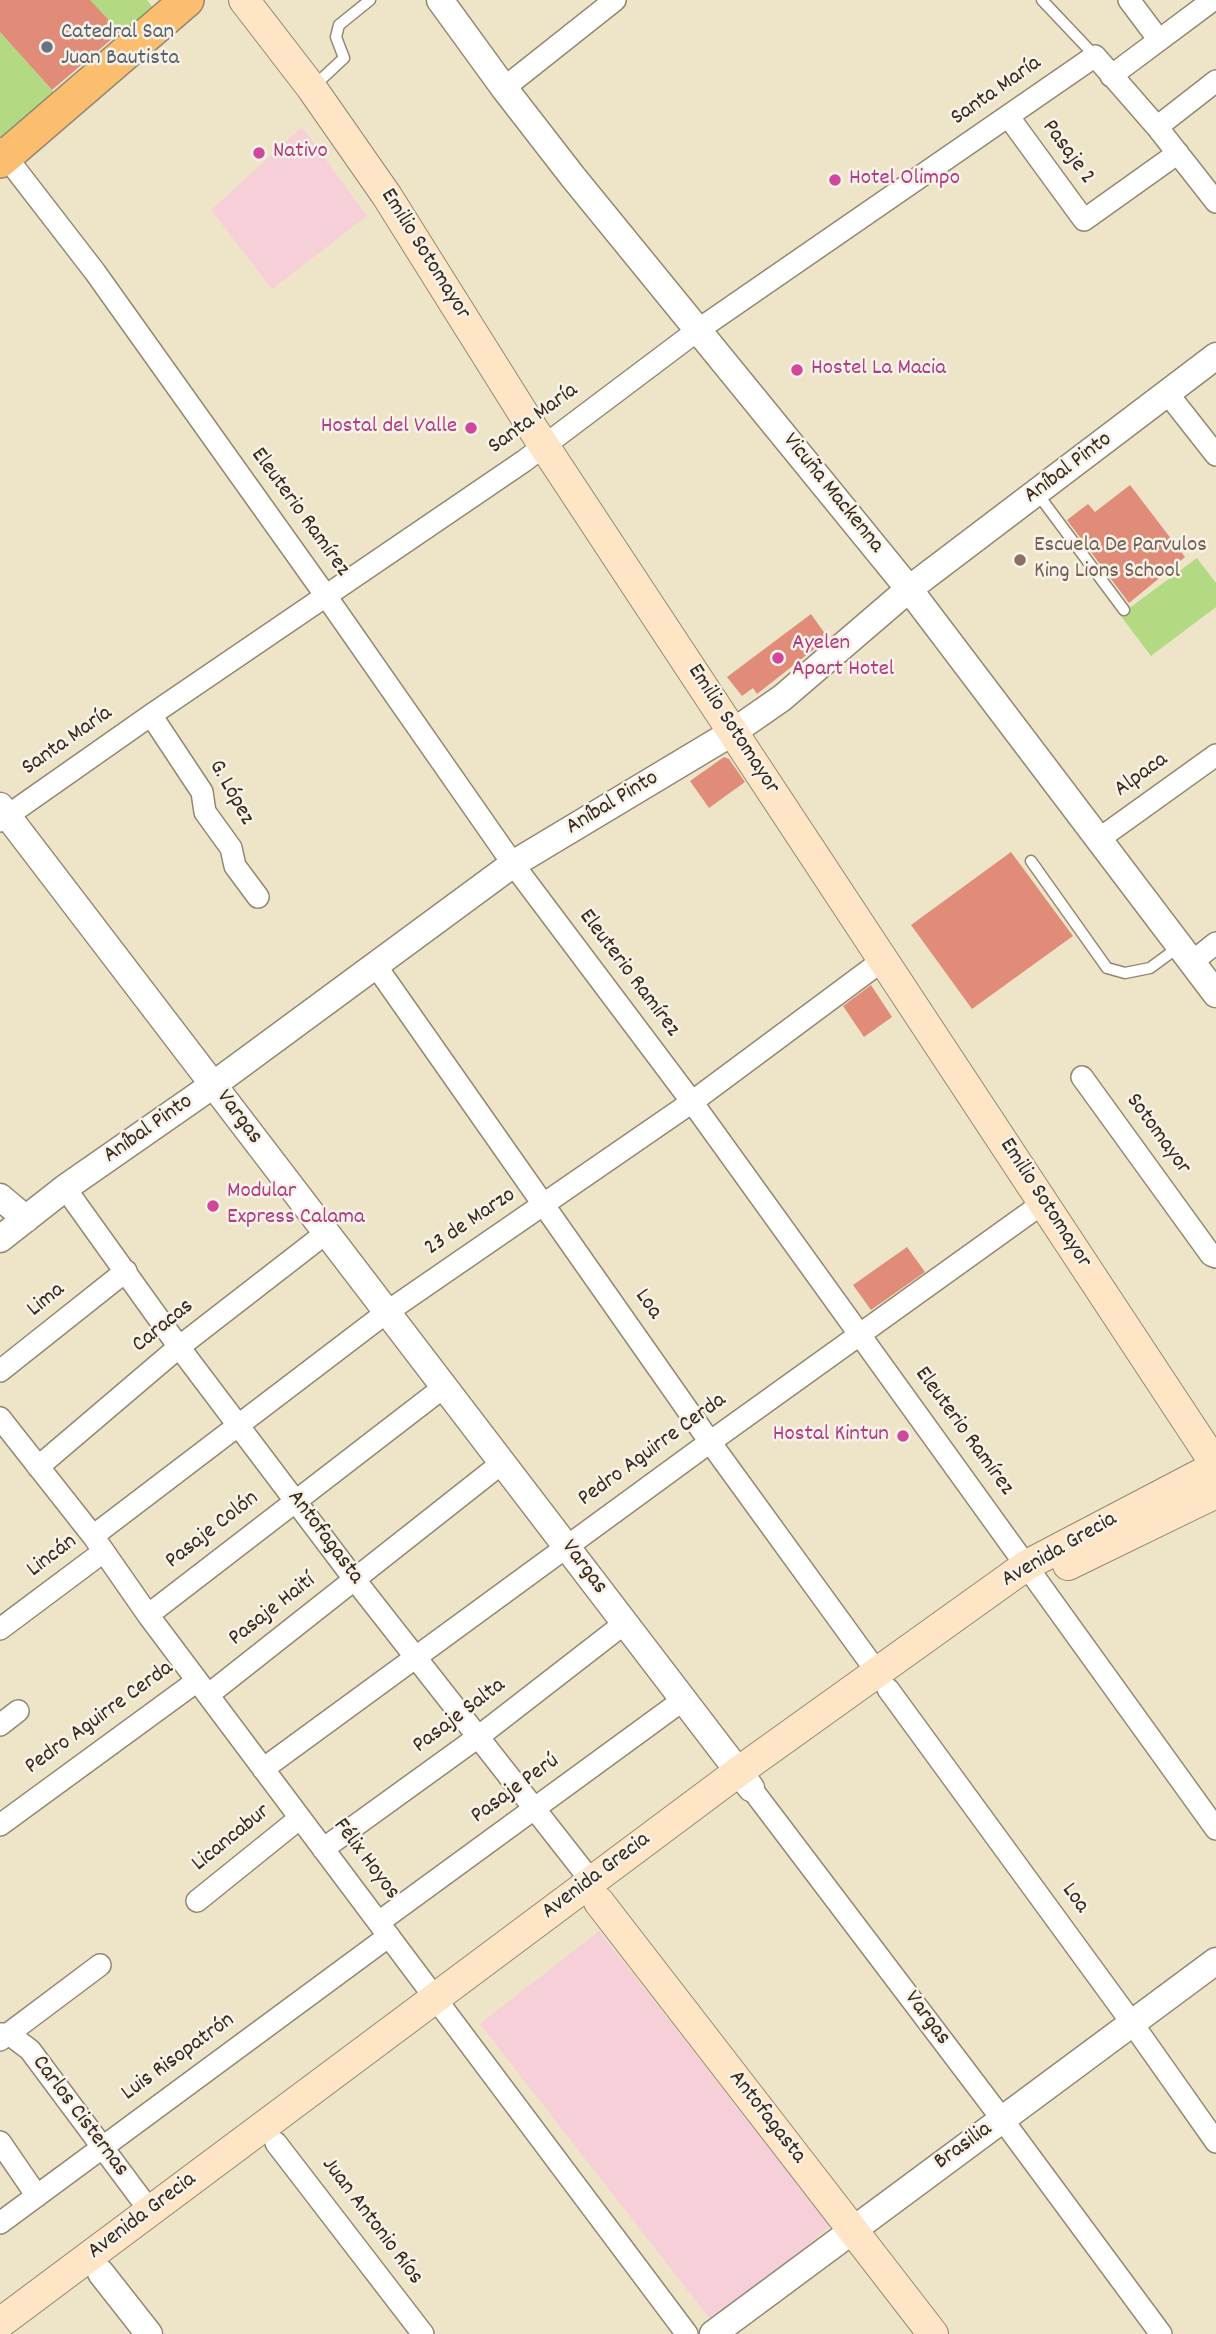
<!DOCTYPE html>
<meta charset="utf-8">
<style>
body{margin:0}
canvas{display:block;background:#eee5c8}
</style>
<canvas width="1216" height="2334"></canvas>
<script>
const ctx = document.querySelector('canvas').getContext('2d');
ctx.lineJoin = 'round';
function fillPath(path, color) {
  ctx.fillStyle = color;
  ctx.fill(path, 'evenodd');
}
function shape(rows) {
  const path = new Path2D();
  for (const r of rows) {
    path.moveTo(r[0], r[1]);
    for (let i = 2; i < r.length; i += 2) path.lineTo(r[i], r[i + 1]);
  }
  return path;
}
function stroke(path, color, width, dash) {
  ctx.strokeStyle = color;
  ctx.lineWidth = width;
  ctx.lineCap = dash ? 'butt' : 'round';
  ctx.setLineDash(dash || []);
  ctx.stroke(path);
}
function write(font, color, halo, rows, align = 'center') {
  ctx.font = font + ' Dekko,sans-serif';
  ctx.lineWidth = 5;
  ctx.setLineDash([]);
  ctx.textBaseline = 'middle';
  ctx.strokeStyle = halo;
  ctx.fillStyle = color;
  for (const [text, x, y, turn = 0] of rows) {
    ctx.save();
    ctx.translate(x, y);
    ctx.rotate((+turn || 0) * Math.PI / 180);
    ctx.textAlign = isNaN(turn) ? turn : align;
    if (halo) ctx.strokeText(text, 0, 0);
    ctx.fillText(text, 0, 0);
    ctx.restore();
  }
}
fillPath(shape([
 [302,127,367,216,272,289,211,210],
 [599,1931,830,2226,714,2324,480,2024]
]), '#f6cfd9');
fillPath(shape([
 [90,0,147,0,154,9,123,36],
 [0,32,57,96,3,143,0,139],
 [1197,558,1216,583,1216,607,1151,656,1120,615]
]), '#b3d982');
fillPath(shape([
 [0,0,90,0,120,32,52,90,0,32],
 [1130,485,1185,557,1129,603,1067,520,1088,504,1095,512],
 [811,614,828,638,757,694,753,688,742,696,727,677],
 [724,757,729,759,745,782,709,808,690,781],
 [1011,852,1073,936,972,1009,911,925],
 [871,985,892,1017,864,1037,843,1006],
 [907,1247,925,1272,871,1310,853,1285]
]), '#e08c79');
const service = shape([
 [1042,0,1095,56],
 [314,86,344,58,336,37,339,25,370,0],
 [1037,493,1124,610],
 [1031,861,1107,968,1125,973,1150,968,1180,946]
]);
const minor = shape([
 [1129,0,1159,40],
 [1111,76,1213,0],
 [504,88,615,0],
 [1008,116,1084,220,1178,153],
 [1157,127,1216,81],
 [0,149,95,272,326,596,513,864,692,1102,1216,1829],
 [1168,394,1216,455],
 [151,715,202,792,205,812,231,848,235,866,258,897],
 [0,821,151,715,524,461,698,330,1095,56,1157,127,1216,202],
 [1099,839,1216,755],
 [1192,962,1216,943],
 [376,966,710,1442,877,1672],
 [1082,1077,1211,1255,1216,1257],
 [65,1188,179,1347,355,1580,592,1882],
 [0,1371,126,1271],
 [0,1418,93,1536,148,1615,687,2334],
 [38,1467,179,1347,326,1233],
 [93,1536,387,1312,692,1102,883,960],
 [148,1615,444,1387],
 [0,1629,103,1552],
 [888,1689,1132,2023,1216,2142],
 [208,1695,502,1463],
 [0,1725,18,1711],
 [263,1769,710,1442,1043,1203],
 [751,1788,1002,2119,1161,2334],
 [0,1825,197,1681],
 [323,1849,478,1737,625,1623],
 [197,1901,300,1818],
 [379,1922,683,1700],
 [0,2034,9,2034,30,2050,150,2211],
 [0,2040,100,1965],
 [0,2142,37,2196],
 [276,2143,423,2334],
 [0,2223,389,1936]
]);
const tertiary = shape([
 [440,0,504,88,573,177,909,589,1216,994],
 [0,806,751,1788],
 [0,1197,26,1219],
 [0,1239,65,1188,213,1085,513,864,733,732,782,698,909,589,1216,356],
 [101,2273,149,2334],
 [713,2334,1216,1961]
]);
const secondary = shape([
 [244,0,311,87,387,196,533,429,1216,1465],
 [1068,1565,1216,1493],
 [599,1902,933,2334],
 [0,2323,738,1772,1027,1565,1216,1466]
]);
const primary = shape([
 [0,161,187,0]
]);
stroke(service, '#948873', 13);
stroke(minor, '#948873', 24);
stroke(tertiary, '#948873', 29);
stroke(secondary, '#948873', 32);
stroke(primary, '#948873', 36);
stroke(service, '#fff', 10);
stroke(minor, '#fff', 21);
stroke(tertiary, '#fff', 26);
stroke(secondary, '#fde5c5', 30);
stroke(primary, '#fbbd6e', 33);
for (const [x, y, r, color] of [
 [47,47,7,"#6b7280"],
 [259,153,7,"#d1479c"],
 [835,180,7,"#d1479c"],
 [797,370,7,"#d1479c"],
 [471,428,7,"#d1479c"],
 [1020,560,7,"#8d6e63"],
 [778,658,7,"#d1479c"],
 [213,1206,7,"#d1479c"],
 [903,1436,7,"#d1479c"]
]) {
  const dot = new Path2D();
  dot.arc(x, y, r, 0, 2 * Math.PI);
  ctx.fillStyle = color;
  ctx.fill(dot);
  stroke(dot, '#f7f3e8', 2.5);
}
write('23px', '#5b616d', '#f7f3e8', [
 ["Catedral San",61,34],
 ["Juan Bautista",61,60]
], 'left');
write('23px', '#3b2a1e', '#f7f3e8', [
 ["Santa María",997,92,-35],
 ["Pasaje 2",1067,153,54],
 ["Emilio Sotomayor",424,255,58],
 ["Santa María",534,420,-36],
 ["Aníbal Pinto",1069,469,-37],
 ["Vicuña Mackenna",832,494,51],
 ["Eleuterio Ramírez",299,513,54],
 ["Emilio Sotomayor",732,730,57],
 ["Santa María",68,742,-35],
 ["Alpaca",1142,776,-36],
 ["G. López",230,793,61],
 ["Aníbal Pinto",613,804,-31],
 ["Eleuterio Ramírez",628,974,53],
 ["Vargas",238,1118,53],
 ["Aníbal Pinto",149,1130,-35],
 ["Sotomayor",1157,1135,54],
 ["Emilio Sotomayor",1044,1204,57],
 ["23 de Marzo",471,1223,-34],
 ["Lima",47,1301,-39],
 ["Loa",647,1305,55],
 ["Caracas",164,1327,-39],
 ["Eleuterio Ramírez",963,1432,54],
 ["Pedro Aguirre Cerda",653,1451,-36],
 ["Pasaje Colón",213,1531,-38],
 ["Antofagasta",324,1538,53],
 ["Avenida Grecia",1060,1551,-30],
 ["Lincán",53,1557,-37],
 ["Vargas",583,1568,53],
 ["Pasaje Haití",273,1611,-38],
 ["Pasaje Salta",460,1717,-37],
 ["Pedro Aguirre Cerda",100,1719,-36],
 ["Pasaje Perú",516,1790,-36],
 ["Licancabur",232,1839,-39],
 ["Félix Hoyos",365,1860,53],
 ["Avenida Grecia",597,1877,-37],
 ["Loa",1074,1899,54],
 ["Vargas",926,2019,53],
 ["Luis Risopatrón",179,2058,-36],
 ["Carlos Cisternas",79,2117,53],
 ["Antofagasta",766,2118,52],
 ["Brasilia",964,2147,-36],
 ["Avenida Grecia",143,2217,-37],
 ["Juan Antonio Ríos",371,2222,53]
]);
write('23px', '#b23c85', '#f7f3e8', [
 ["Nativo",273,153],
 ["Hotel Olimpo",849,180],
 ["Hostel La Macia",811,370],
 ["Hostal del Valle",457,428,"right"],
 ["Ayelen",792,645],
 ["Apart Hotel",792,671],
 ["Modular",227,1193],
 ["Express Calama",227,1219],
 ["Hostal Kintun",889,1436,"right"]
], 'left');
write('23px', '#785e54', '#f7f3e8', [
 ["Escuela De Parvulos",1034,547],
 ["King Lions School",1034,573]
], 'left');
</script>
